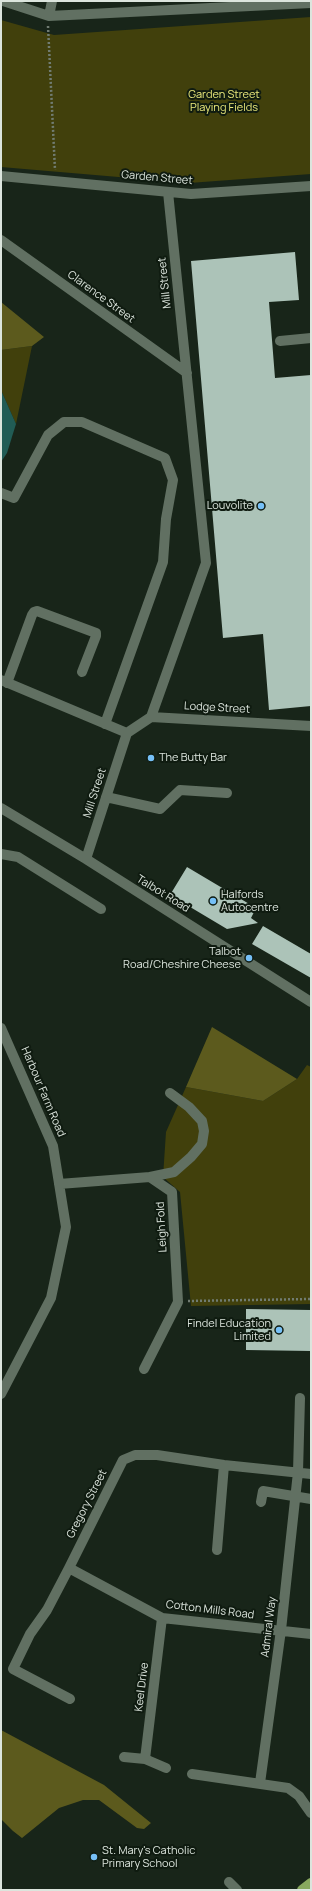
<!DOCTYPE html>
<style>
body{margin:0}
#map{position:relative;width:312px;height:1891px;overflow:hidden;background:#182519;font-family:Manrope,sans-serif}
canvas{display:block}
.frame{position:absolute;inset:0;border:2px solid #dce5dd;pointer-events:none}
</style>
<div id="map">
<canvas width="312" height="1891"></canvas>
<div class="frame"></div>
</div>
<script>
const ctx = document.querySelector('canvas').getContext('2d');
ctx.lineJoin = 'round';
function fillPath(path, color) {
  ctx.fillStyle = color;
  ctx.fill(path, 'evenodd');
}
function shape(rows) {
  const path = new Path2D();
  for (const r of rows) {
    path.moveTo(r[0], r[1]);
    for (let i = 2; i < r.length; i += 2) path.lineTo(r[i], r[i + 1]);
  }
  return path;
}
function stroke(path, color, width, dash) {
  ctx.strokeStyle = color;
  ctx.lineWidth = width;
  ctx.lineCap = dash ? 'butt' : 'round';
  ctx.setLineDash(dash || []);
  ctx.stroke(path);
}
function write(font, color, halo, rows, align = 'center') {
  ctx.font = font + ' Manrope,sans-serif';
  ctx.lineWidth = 4;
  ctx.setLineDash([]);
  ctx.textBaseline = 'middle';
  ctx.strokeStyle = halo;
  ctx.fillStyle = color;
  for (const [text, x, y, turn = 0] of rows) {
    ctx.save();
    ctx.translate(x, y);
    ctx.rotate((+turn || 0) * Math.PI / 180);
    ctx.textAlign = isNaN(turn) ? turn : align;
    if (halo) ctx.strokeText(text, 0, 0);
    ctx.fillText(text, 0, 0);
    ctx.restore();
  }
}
fillPath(shape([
 [311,17,311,174,189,183,1,167,1,20,54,35],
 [32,346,16,424,1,390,1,350],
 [307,1065,311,1067,311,1304,191,1306,180,1192,163,1177,166,1132,186,1087,263,1101,297,1079]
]), '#41400c');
fillPath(shape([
 [1,302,44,337,32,346,1,350],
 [212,1027,297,1079,263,1101,186,1087],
 [1,1730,104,1785,151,1823,144,1829,137,1828,99,1800,83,1800,59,1808,22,1838,13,1831,1,1819]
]), '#5c5a1d');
fillPath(shape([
 [1,390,16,424,7,453,1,462]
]), '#215c55');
fillPath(shape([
 [295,252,299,300,269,302,275,378,311,375,311,706,269,710,263,634,223,638,191,261],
 [187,867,256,908,251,918,258,923,227,929,170,895],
 [263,926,311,954,311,978,252,944],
 [246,1309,311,1310,311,1351,246,1350]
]), '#acc3b8');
stroke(shape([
 [48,26,55,170],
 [188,1301,311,1299]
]), '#717c72', 2.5, [2, 2]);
stroke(shape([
 [3,1,49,16,311,3],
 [49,16,52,1],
 [1,176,191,194,311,186],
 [1,240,187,373],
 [280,341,311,338],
 [1,493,14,498,48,435,64,422,82,422,165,458,173,480,166,519,163,562,105,724],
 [1,680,127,733],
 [7,683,32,615,34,612,37,611,96,633,96,636,82,672],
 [151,717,206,563,168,192],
 [127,733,151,717,311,726],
 [106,797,160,809,180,790,227,793],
 [1,808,86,859,311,1002],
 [1,854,18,857,101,909],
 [86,859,127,733],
 [1,1028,53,1146,66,1227,51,1298,1,1394],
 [150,1177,174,1172,191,1157,202,1144,204,1131,202,1121,189,1107,170,1093],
 [59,1184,150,1177,172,1192,178,1302,144,1369],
 [261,1502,263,1491,311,1499],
 [217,1550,224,1465],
 [69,1568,162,1618,311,1634],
 [70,1699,13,1669,30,1634,47,1610,69,1568,123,1460,135,1455,157,1455,224,1465,311,1474],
 [124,1757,145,1759,166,1768],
 [145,1759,162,1618],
 [192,1774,288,1788,299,1796,311,1813],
 [260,1783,281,1630,298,1472,300,1398],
 [229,1882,237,1890]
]), '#617062', 10);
stroke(shape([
 [302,1890,311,1883]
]), '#88a85e', 10);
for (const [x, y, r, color] of [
 [261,506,4,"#76c0f7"],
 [151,758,4,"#76c0f7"],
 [213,901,4,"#76c0f7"],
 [249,958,4,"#76c0f7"],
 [279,1330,4,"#76c0f7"],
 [94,1857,4,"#76c0f7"]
]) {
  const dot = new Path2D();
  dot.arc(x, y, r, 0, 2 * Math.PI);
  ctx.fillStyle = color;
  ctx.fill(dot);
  stroke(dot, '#0f1b10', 1.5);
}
write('11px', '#ebe97b', '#0f1b10', [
 ["Garden Street",224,95],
 ["Playing Fields",224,108]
]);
write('11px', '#dce5dd', '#0f1b10', [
 ["Garden Street",157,178,5],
 ["Mill Street",165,283,-96],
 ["Clarence Street",101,297,36],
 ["Lodge Street",217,708,3],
 ["Mill Street",95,793,-72],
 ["Talbot Road",163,894,32],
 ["Harbour Farm Road",43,1092,67],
 ["Leigh Fold",162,1227,-93],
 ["Gregory Street",87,1504,-63],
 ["Cotton Mills Road",210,1610,7],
 ["Admiral Way",269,1627,-83],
 ["Keel Drive",142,1687,-83]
]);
write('11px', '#dce5dd', '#0f1b10', [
 ["Louvolite",253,506],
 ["The Butty Bar",159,758,"left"],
 ["Halfords",221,895,"left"],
 ["Autocentre",221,908,"left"],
 ["Talbot",241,952],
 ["Road/Cheshire Cheese",241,965],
 ["Findel Education",271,1324],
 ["Limited",271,1337],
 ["St. Mary's Catholic",102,1851,"left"],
 ["Primary School",102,1864,"left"]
], 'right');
</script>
